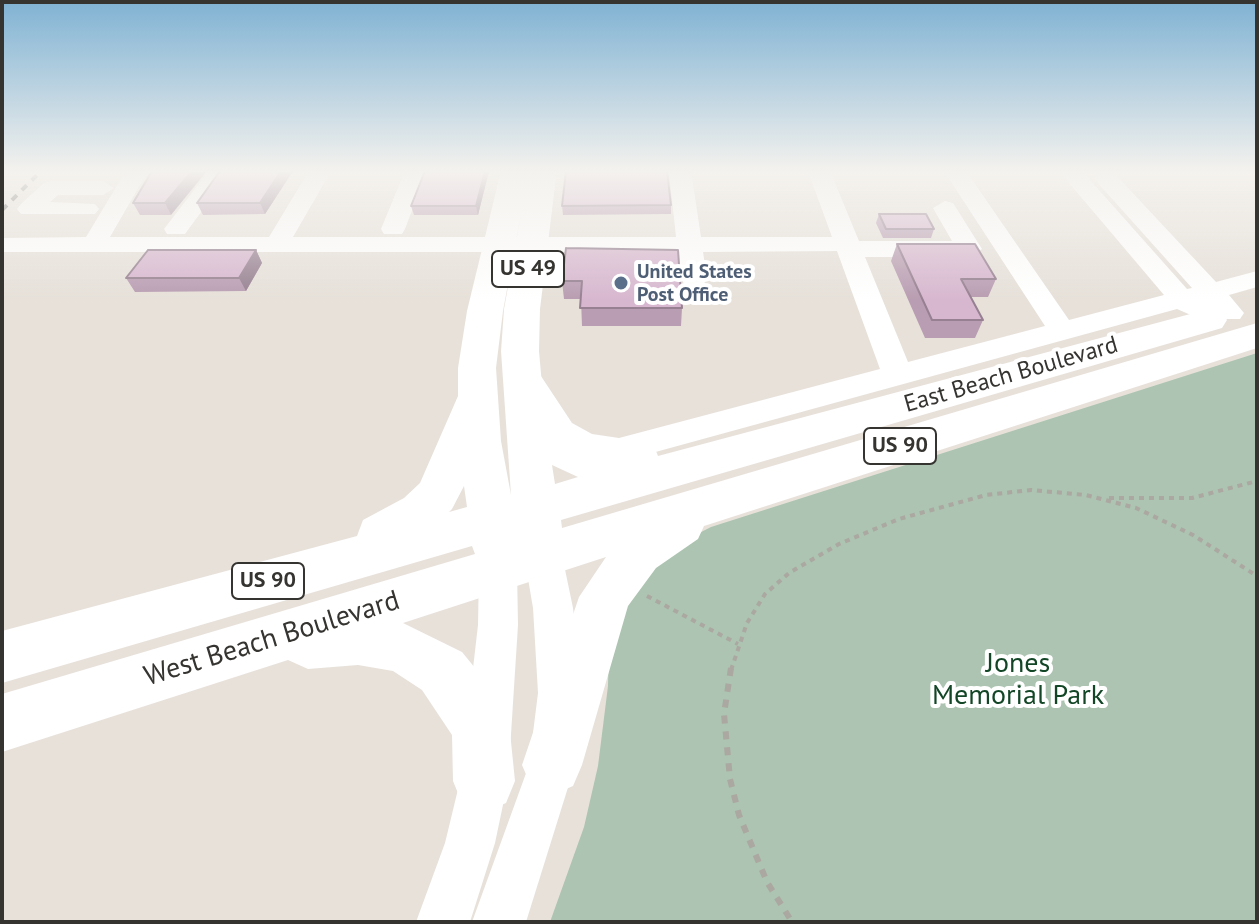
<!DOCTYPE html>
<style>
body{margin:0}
#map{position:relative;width:1259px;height:924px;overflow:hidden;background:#e7e1da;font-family:"PT Sans",sans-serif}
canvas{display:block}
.frame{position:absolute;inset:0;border:4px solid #363431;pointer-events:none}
</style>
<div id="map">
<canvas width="1259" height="924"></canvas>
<div class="frame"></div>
</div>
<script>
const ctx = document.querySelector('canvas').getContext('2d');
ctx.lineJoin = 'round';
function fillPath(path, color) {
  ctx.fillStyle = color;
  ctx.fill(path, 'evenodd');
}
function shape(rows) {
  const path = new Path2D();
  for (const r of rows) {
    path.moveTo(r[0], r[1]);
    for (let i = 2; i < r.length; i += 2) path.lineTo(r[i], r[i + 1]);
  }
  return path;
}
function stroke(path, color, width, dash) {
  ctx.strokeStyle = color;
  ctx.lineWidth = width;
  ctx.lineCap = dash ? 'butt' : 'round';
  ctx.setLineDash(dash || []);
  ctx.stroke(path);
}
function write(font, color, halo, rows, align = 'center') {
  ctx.font = font + ' "PT Sans",sans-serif';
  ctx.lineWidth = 8;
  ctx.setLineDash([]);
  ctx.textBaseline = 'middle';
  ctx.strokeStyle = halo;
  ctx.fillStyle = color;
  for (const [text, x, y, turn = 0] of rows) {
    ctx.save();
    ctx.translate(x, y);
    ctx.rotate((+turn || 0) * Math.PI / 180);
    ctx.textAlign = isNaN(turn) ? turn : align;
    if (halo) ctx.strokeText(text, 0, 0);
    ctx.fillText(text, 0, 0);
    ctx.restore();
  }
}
fillPath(shape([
 [1257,353,1257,922,550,922,584,827,598,766,608,686,609,643,620,606,672,547,711,527]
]), '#acc4b1');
stroke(shape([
 [1109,498,1192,498,1257,481],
 [647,596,738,644],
 [731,670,747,623,765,594,789,573,839,544,899,519,986,495,1031,490,1086,495,1136,508,1193,535,1257,576]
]), '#aba7a1', 4, [5, 5]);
stroke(shape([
 [731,668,724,714,730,779,739,815,767,882,792,922]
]), '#aba7a1', 6, [8, 8]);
fillPath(shape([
 [126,171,148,171,110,237,269,237,309,171,331,171,293,237,676,237,669,171,691,171,701,237,832,237,808,171,830,171,859,241,952,241,933,208,945,201,953,203,982,249,969,257,865,257,908,362,1045,326,944,171,966,171,1069,320,1164,295,1059,171,1082,171,1187,289,1192,288,1098,183,1095,178,1098,173,1114,173,1216,282,1257,271,1257,287,1229,295,1244,313,1240,319,1220,319,1213,312,1210,317,1200,319,1177,309,619,462,573,455,548,439,507,371,511,364,522,361,533,364,572,423,592,434,619,438,880,369,837,251,703,252,707,279,703,285,694,287,685,285,681,279,678,252,2,252,2,238,86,237,126,171],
 [209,171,231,171,185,234,167,234,164,229,209,171],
 [405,171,427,171,405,229,402,234,384,234,381,229,405,171],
 [52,181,103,181,114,188,103,195,58,195,50,202,95,204,99,209,95,214,21,214,17,209,21,204,44,183,52,181],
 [543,539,556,544,562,555,573,608,582,693,575,765,526,922,472,922,529,765,538,693,533,608,524,555,530,544,543,539],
 [498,553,512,557,517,569,518,625,508,781,495,843,470,922,416,922,445,843,460,781,478,625,479,569,484,557,498,553]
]), '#fff');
fillPath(shape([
 [501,171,529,171,528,177,532,171,552,171,556,177,540,309,539,351,545,419,567,435,600,450,640,446,656,451,658,456,1209,309,1222,312,1227,320,1222,328,561,520,562,528,1257,323,1257,348,704,526,698,539,656,568,628,606,582,765,573,786,552,795,531,786,522,765,579,597,606,557,403,623,462,652,484,679,502,711,510,732,515,781,506,803,484,812,462,803,453,781,452,735,422,690,393,671,358,665,308,669,288,660,2,752,2,694,475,554,472,546,2,683,2,631,357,536,363,520,404,498,420,483,458,396,458,368,467,311,501,171],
 [523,203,504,309,501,351,511,495,501,441,496,368,503,311,523,203],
 [552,465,578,477,555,484,552,465],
 [464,486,467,507,449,512,452,509,464,486]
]), '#fff');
stroke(shape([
 [2,210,41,171]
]), '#676460', 4, [7, 7]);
fillPath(shape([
 [152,171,171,215,140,215,133,203],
 [220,171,293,171,265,214,203,215,197,203],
 [425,171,489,171,478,215,414,215,411,206],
 [671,205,671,214,563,215,562,206],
 [879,214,934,229,931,238,883,238,876,223],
 [897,244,996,279,988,297,971,297,983,320,975,338,925,338,891,261],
 [566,248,682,308,681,326,582,326,581,299,564,299,562,281],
 [256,250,262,263,246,291,135,292,126,278]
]), '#b99db2');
fillPath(shape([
 [192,171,207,171,171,215,165,203],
 [281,171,293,171,265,214,260,203],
 [485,171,489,171,478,215,476,206],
 [256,250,262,263,246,291,239,278]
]), '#968091');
const building = shape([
 [152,171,192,171,165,203,133,203,152,171],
 [220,171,281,171,260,203,197,203,220,171],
 [425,171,485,171,476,206,411,206,425,171],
 [566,171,667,171,671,205,562,206,566,171],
 [879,214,926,214,934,229,886,229,879,214],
 [897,244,975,244,996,279,961,279,983,320,932,320,897,244],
 [566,248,678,250,682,308,580,308,582,281,562,281,566,248],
 [148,250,256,250,239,278,126,278,148,250]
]);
fillPath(building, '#d7b7cf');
stroke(building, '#968091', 2);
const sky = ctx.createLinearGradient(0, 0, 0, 300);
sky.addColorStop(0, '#7fb2d3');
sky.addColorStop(0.57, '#f4f2ee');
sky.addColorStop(1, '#f4f2ee00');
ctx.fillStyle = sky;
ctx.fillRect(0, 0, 1259, 300);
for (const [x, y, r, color] of [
 [621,283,8,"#5c6f8a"]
]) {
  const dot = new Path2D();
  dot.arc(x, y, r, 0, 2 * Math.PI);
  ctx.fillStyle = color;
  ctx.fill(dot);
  stroke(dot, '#fff', 3);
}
write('bold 20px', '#4e5e75', '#fff', [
 ["United States",637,272],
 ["Post Office",637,295]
], 'left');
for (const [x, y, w] of [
 [528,269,72],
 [900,446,72],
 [268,581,72]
]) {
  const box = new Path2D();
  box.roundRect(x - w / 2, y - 18, w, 36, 6);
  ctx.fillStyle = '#fff';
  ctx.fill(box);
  stroke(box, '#363431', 2);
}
write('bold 22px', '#363431', null, [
 ["US 49",528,269],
 ["US 90",900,446],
 ["US 90",268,581]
]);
write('24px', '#363431', '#fff', [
 ["East Beach Boulevard",1011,375,-16]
]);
write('28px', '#363431', '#fff', [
 ["West Beach Boulevard",272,639,-17]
]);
write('28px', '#124626', '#fff', [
 ["Jones",1018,664],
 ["Memorial Park",1018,696]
]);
</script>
